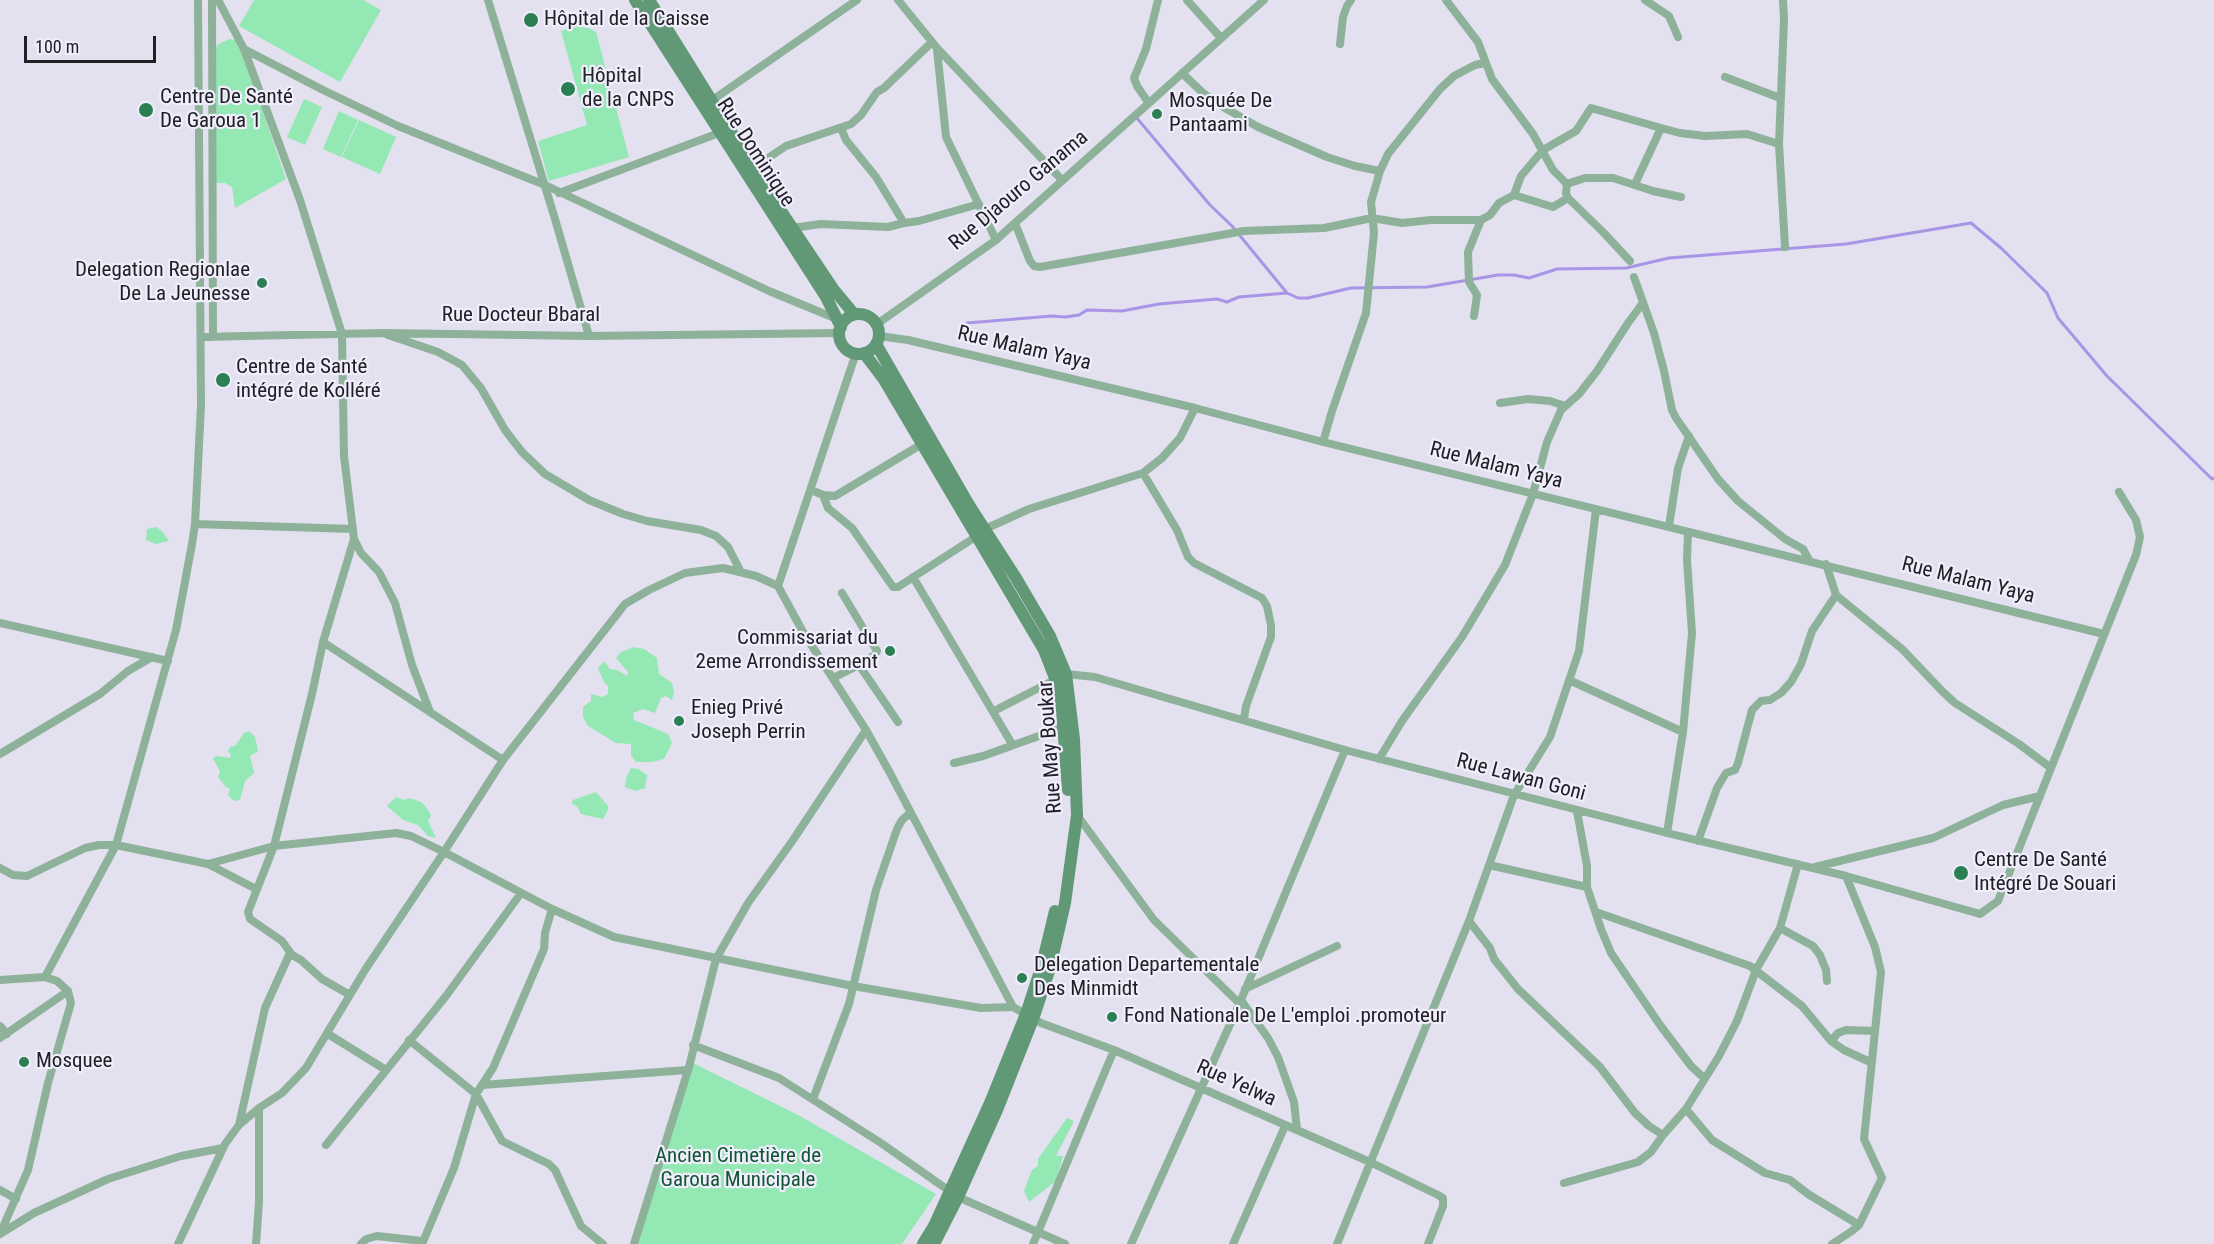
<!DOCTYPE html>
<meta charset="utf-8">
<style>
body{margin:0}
#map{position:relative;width:2214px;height:1244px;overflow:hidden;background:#e3e0ef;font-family:"Roboto Condensed",sans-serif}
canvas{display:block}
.scale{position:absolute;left:24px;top:36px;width:132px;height:27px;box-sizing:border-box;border:3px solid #212025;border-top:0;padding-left:8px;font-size:18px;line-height:21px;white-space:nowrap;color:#212025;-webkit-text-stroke:4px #f0edfc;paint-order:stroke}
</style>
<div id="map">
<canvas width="2214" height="1244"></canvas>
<div class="scale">100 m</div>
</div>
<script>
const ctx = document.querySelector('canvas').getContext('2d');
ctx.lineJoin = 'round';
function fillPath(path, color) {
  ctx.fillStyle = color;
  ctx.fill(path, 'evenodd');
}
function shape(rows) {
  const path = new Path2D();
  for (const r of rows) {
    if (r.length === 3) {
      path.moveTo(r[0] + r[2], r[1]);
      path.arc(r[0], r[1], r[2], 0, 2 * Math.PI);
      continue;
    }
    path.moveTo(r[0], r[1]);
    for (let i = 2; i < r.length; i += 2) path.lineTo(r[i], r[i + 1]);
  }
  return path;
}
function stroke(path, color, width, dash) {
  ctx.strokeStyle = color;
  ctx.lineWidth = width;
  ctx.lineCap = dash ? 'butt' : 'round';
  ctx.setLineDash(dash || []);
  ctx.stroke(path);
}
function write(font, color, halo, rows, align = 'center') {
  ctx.font = font + ' "Roboto Condensed",sans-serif';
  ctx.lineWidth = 4.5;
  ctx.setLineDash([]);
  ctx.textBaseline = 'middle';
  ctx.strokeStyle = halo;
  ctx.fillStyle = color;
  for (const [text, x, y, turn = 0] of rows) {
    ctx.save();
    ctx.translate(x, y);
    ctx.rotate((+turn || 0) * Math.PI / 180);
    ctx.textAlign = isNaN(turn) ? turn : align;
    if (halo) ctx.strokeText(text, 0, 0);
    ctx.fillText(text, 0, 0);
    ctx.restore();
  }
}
fillPath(shape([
 [254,0,363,0,381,10,340,82,239,26],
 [576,26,589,28,596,32,629,157,549,181,538,141,587,125,561,31],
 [229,39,236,40,245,60,286,179,235,208,232,187,225,183,216,183,216,50,217,45],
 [304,99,322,107,305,145,287,137],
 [339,111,358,120,341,157,323,149],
 [359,120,396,137,380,174,342,157],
 [156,527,162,531,169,541,156,544,146,540,147,529],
 [634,647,644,649,657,658,659,674,672,683,674,692,672,700,666,696,661,698,655,713,643,709,633,713,634,720,668,734,672,743,664,759,652,762,636,762,631,755,631,744,616,743,588,726,583,717,583,707,591,701,591,694,602,697,608,694,608,686,604,682,598,668,604,661,610,669,617,670,627,676,628,672,616,658,621,652],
 [249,731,255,737,258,751,250,756,254,773,245,781,240,800,234,801,228,795,230,789,226,787,218,777,220,772,213,758,217,756,230,758,231,755,228,751,230,747,235,746,244,733],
 [631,768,638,769,647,775,645,788,636,791,625,787,626,778],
 [596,792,608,806,608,810,603,819,581,814,577,806,572,804,573,800],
 [396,797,403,800,410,798,421,802,425,806,431,815,428,821,436,838,428,836,418,825,403,820,387,806],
 [693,1063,800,1116,936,1194,902,1244,637,1244],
 [1067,1118,1074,1121,1056,1156,1063,1156,1056,1181,1029,1202,1024,1191,1032,1170,1038,1166,1038,1159]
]), '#93e8b4');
stroke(shape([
 [1136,117,1210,205,1232,226,1287,293],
 [967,323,1052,316,1065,317,1079,315,1087,310,1122,311,1159,304,1217,299,1227,302,1239,297,1287,293,1298,298,1308,298,1351,288,1427,287,1498,275,1514,275,1529,278,1557,269,1626,268,1669,258,1846,244,1971,223,2001,248,2047,293,2058,318,2107,376,2212,479,2214,478]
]), '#a995e5', 3);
stroke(shape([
 [212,0,213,337],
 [218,0,244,49,300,200,342,334,344,456,354,539,361,553,379,572,395,603,412,665,430,712],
 [488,0,555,219,589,336],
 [898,0,937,48,1062,180],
 [1187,0,1221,38],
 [1446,0,1478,42,1492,79,1533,134,1553,170,1567,184,1566,193,1568,198,1603,232,1630,261],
 [1645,0,1669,16,1678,37],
 [1783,0,1784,20,1779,144,1785,247],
 [1340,44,1343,17,1347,6,1351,0],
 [244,49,323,90,398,126,545,185,769,291,837,319],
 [937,49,946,137,996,240],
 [1182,73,1203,93,1225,108,1258,127,1327,157,1355,166,1380,171,1371,202,1374,233,1366,313,1332,411,1323,442],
 [1725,77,1780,98],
 [711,101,857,0],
 [1148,102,1137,86,1134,78,1146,49,1158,0],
 [1661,128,1680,133,1705,136,1747,134,1779,144],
 [753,168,786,146,851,124,861,115,877,92,884,88,932,42],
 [1380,171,1388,154,1440,89,1454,76,1475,65,1485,63],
 [1567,184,1585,178,1613,178,1653,191,1681,197],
 [559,193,719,133],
 [1568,198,1553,207,1514,195,1521,176,1543,150,1576,131,1591,108,1661,128,1635,184],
 [1481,220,1490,215,1499,203,1514,195],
 [904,223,919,221,979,204],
 [1015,223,1030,261,1034,266,1040,267,1244,231,1324,228,1372,218,1402,223,1431,220,1481,220,1468,252,1469,282,1477,295,1474,316],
 [792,228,821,224,888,227,904,223,876,177,846,140,841,128],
 [1634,277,1654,333,1664,371,1672,410,1676,418,1718,479,1738,501,1785,539,1803,549,1809,560],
 [877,324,996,240,1264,0],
 [388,335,438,352,462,365,481,388,505,430,522,452,545,474,589,500,623,514,647,521,701,530,716,536,728,547,741,572],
 [879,336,908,340,1195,408,1323,442,2104,634],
 [201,337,383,333,589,336,840,333],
 [1500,403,1528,399,1550,401,1565,406],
 [1195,408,1180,438,1162,458,1143,473,1177,530,1188,557,1194,563,1262,598,1267,606,1271,625,1271,637,1246,706,1244,719],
 [811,490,823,495,835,496,922,444],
 [823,495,828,508,852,528,893,587,898,587,977,536],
 [195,524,353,529],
 [1669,526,1678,468,1689,436],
 [985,529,1029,509,1143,473],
 [1826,564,1836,595,1902,649,1943,692,1955,703,2019,744,2051,768],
 [913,577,1012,744],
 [778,586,856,353],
 [842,593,877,651,875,655,859,665],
 [0,623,168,661],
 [323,642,503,760],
 [833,678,859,665,898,722],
 [1569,680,1683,732],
 [994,711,1066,674,1095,677,1345,750,1667,833,1846,876,1980,914,1998,901,2136,555,2140,537,2136,520,2119,492],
 [0,754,100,694,128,671,152,657],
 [1379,759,1402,721,1462,637,1505,565,1533,494,1547,442,1561,410,1579,394,1597,371,1628,323,1642,304],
 [954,763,983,756,1064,727],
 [1577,811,1587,866,1587,887,1601,929,1611,953,1660,1025,1691,1066,1704,1078],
 [1077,815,1154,920,1239,1003],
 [1667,833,1683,732,1692,633,1687,560,1688,532],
 [1698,841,1717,788,1726,773,1735,770,1738,763,1752,710,1761,701,1770,700,1781,693,1791,682,1801,664,1812,631,1836,595],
 [208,864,256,889],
 [1798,864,1780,928,1756,970,1737,1021,1719,1056,1686,1109,1712,1140,1765,1173,1790,1180,1808,1194,1859,1225],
 [1489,865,1587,887],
 [1815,867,1933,838,2003,805,2040,796],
 [0,868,13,875,27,876,85,848,99,845,116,845,208,864,274,846,396,833,411,836,444,852,552,909,614,937,853,986,981,1008,1013,1007],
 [1596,912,1750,966,1802,1006,1831,1041,1844,1050,1870,1062],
 [1469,921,1490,948,1494,959,1518,989,1600,1067,1635,1113,1649,1126,1663,1135,1651,1152,1638,1162,1564,1183],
 [1780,928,1813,946,1820,955,1826,970,1827,981],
 [45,977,116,845,176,630,192,544,195,524,201,405,198,0],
 [0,980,45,977,57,981,68,991,71,1003,48,1083,28,1170,0,1234],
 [1245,989,1337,946],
 [350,995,322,979,301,960,292,955,282,941,250,919,248,912,274,846,312,694,323,642,354,539],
 [1241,1000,1268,1038,1278,1057,1294,1102,1297,1130],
 [1013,1007,1041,1023,1114,1050,1370,1162,1438,1195,1443,1198,1443,1206,1428,1244],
 [0,1026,7,1034],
 [328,1034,386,1070],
 [0,1038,68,991],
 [409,1040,476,1094,502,1141,549,1164,555,1170,581,1226,603,1244],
 [1831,1041,1838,1033,1846,1030,1875,1031],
 [693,1045,779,1078,881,1143,958,1197,1065,1244],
 [482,1085,687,1070],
 [813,1099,849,1004,876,890,897,829,902,820,910,813],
 [239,1125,265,1008,290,953],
 [1663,1135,1686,1109],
 [326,1145,446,996,521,893],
 [0,1190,16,1199],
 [0,1234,34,1213,108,1179,181,1156,223,1148],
 [178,1244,225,1144,239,1125,259,1108,282,1093,306,1068,365,970,444,852,503,760,625,604,649,590,685,573,723,568,756,576,778,586,803,632,866,730,890,773,1013,1007],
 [256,1244,259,1202,259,1108],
 [361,1244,366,1239,377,1236,422,1241],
 [422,1244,454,1168,476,1094,493,1068,544,949,545,933,552,909],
 [634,1244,689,1067,716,959,748,903,793,840,866,730],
 [1033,1244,1114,1050],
 [1131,1244,1241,1000,1345,750],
 [1233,1244,1285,1126],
 [1337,1244,1469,921,1514,795,1550,737,1579,651,1596,509],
 [1832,1244,1852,1231,1859,1225,1882,1178,1864,1139,1881,972,1875,947,1846,876]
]), '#8db199', 8);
stroke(shape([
 [635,0,826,297,841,327],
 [649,0,769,193,834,290,854,314],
 [859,334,20],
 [876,344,969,505,1016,578,1050,636,1066,674,1074,739,1077,815,1065,903,1050,968,1033,1019,997,1110,958,1197,934,1244],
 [864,353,883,378,1044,650,1057,683,1062,710,1068,790],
 [923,1244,934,1226,990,1103,1026,1014,1042,965,1055,911]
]), '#619875', 12);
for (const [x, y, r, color] of [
 [531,20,8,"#2b7f52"],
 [568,89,8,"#2b7f52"],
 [146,110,8,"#2b7f52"],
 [1157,114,6,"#2b7f52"],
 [262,283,6,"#2b7f52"],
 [223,380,8,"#2b7f52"],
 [890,651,6,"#2b7f52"],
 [679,721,6,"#2b7f52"],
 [1961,873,8,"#2b7f52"],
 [1022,978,6,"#2b7f52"],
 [1112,1017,6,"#2b7f52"],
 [24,1062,6,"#2b7f52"]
]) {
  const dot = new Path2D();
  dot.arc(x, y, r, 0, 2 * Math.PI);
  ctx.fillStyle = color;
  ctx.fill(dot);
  stroke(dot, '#f0edfc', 2);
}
write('21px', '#212025', '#f0edfc', [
 ["Hôpital de la Caisse",544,20],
 ["Hôpital",582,77],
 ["de la CNPS",582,101],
 ["Centre De Santé",160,98],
 ["De Garoua 1",160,122],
 ["Mosquée De",1169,102],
 ["Pantaami",1169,126],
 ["Delegation Regionlae",250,271,"right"],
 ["De La Jeunesse",250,295,"right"],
 ["Centre de Santé",236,368],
 ["intégré de Kolléré",236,392],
 ["Commissariat du",878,639,"right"],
 ["2eme Arrondissement",878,663,"right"],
 ["Enieg Privé",691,709],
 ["Joseph Perrin",691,733],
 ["Centre De Santé",1974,861],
 ["Intégré De Souari",1974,885],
 ["Delegation Departementale",1034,966],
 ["Des Minmidt",1034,990],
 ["Fond Nationale De L'emploi .promoteur",1124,1017],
 ["Mosquee",36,1062]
], 'left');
write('21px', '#212025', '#f0edfc', [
 ["Rue Dominique",755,153,57],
 ["Rue Djaouro Ganama",1019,191,-40],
 ["Rue Docteur Bbaral",521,316],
 ["Rue Malam Yaya",1024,349,13],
 ["Rue Malam Yaya",1496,466,14],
 ["Rue Malam Yaya",1968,581,14],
 ["Rue May Boukar",1051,747,-94],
 ["Rue Lawan Goni",1521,778,15],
 ["Rue Yelwa",1236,1084,24]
]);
write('21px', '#115532', '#f0edfc', [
 ["Ancien Cimetière de",738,1157],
 ["Garoua Municipale",738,1181]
]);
</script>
